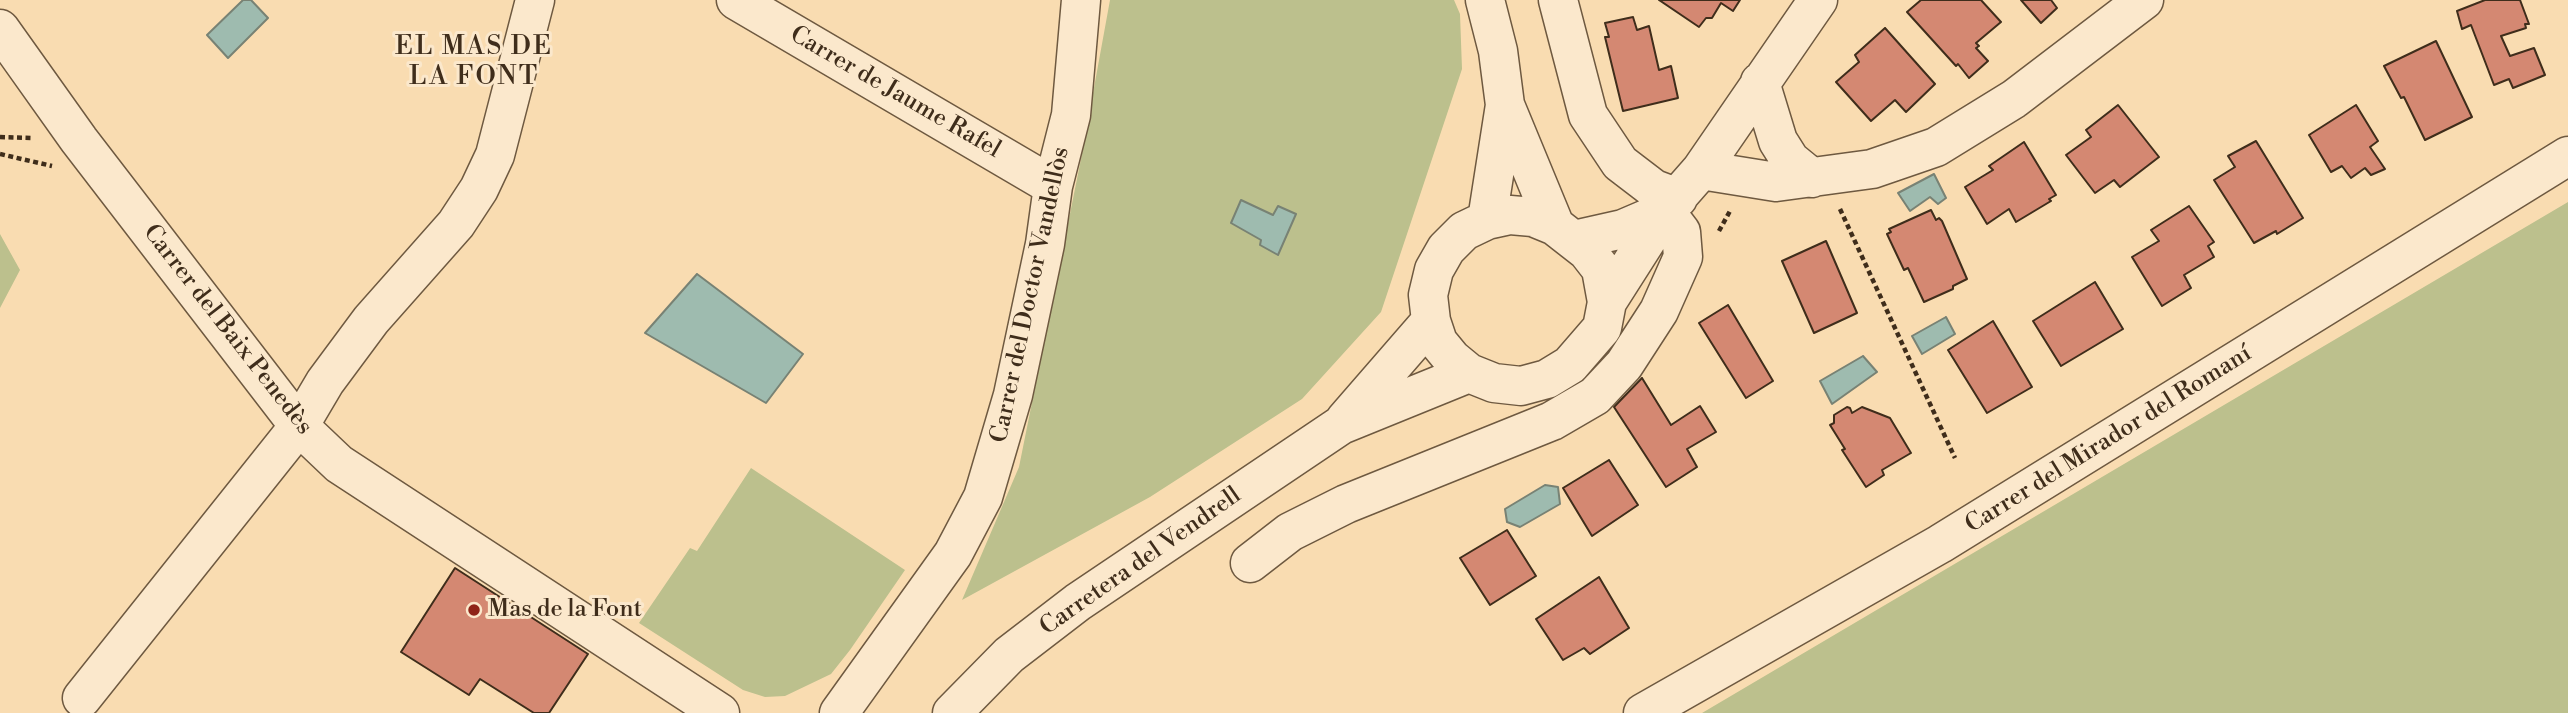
<!DOCTYPE html>
<meta charset="utf-8">
<style>
body{margin:0}
canvas{display:block;background:#f9dcb1}
</style>
<canvas width="2568" height="713"></canvas>
<script>
const ctx = document.querySelector('canvas').getContext('2d');
ctx.lineJoin = 'round';
function fillPath(path, color) {
  ctx.fillStyle = color;
  ctx.fill(path, 'evenodd');
}
function shape(rows) {
  const path = new Path2D();
  for (const r of rows) {
    path.moveTo(r[0], r[1]);
    for (let i = 2; i < r.length; i += 2) path.lineTo(r[i], r[i + 1]);
  }
  return path;
}
function stroke(path, color, width, dash) {
  ctx.strokeStyle = color;
  ctx.lineWidth = width;
  ctx.lineCap = dash ? 'butt' : 'round';
  ctx.setLineDash(dash || []);
  ctx.stroke(path);
}
function write(font, color, halo, rows, align = 'center') {
  ctx.font = font + ' "Libre Bodoni",serif';
  ctx.lineWidth = 6;
  ctx.setLineDash([]);
  ctx.textBaseline = 'middle';
  ctx.strokeStyle = halo;
  ctx.fillStyle = color;
  for (const [text, x, y, turn = 0] of rows) {
    ctx.save();
    ctx.translate(x, y);
    ctx.rotate((+turn || 0) * Math.PI / 180);
    ctx.textAlign = isNaN(turn) ? turn : align;
    if (halo) ctx.strokeText(text, 0, 0);
    ctx.fillText(text, 0, 0);
    ctx.restore();
  }
}
fillPath(shape([
 [1110,0,1454,0,1460,14,1462,69,1381,312,1302,399,1150,497,962,600,1019,467,1081,159],
 [2568,202,2568,713,1702,713],
 [0,234,20,270,0,308],
 [751,468,905,570,850,650,831,674,785,696,765,697,743,690,639,623,690,548,697,551]
]), '#bcc08d');
const water = shape([
 [243,0,251,0,268,18,228,58,207,35,243,0],
 [1934,174,1946,198,1938,204,1930,197,1910,211,1898,193,1934,174],
 [1241,200,1273,215,1278,206,1296,214,1278,255,1260,245,1261,240,1231,223,1241,200],
 [697,274,803,354,766,403,645,333,697,274],
 [1946,317,1955,334,1922,354,1912,336,1946,317],
 [1863,356,1877,372,1832,404,1820,381,1863,356],
 [1545,485,1558,487,1560,504,1520,527,1507,522,1505,509,1545,485]
]);
fillPath(water, '#9ebbaf');
stroke(water, '#788274', 2);
const building = shape([
 [1659,0,1740,0,1733,11,1721,3,1712,18,1706,18,1699,27,1659,0],
 [1921,0,1981,0,2001,22,1976,43,1979,46,1976,48,1988,61,1969,78,1958,64,1956,66,1907,12,1921,0],
 [2021,0,2051,0,2057,8,2041,23,2021,0],
 [2485,0,2520,0,2529,24,2525,24,2526,28,2501,36,2510,56,2534,48,2545,75,2513,88,2509,79,2494,85,2471,25,2462,29,2457,11,2485,0],
 [1633,17,1637,30,1649,26,1659,70,1671,66,1678,98,1623,111,1605,37,1609,37,1605,23,1633,17],
 [1885,28,1935,84,1906,112,1895,100,1871,121,1836,82,1859,62,1855,55,1885,28],
 [2436,41,2472,117,2425,140,2404,97,2401,98,2384,66,2436,41],
 [2118,105,2159,157,2120,187,2114,180,2095,193,2066,155,2091,137,2086,130,2118,105],
 [2356,105,2378,141,2370,147,2385,169,2371,175,2365,168,2351,178,2342,166,2331,172,2309,135,2356,105],
 [2256,141,2303,218,2277,234,2276,231,2254,243,2214,180,2235,167,2228,156,2256,141],
 [2024,142,2056,195,2049,199,2051,201,2016,222,2009,209,1987,224,1965,187,1993,170,1989,166,2024,142],
 [2189,206,2214,242,2208,246,2214,257,2184,275,2191,288,2162,306,2132,257,2159,241,2151,230,2189,206],
 [1931,210,1936,220,1939,218,1942,221,1967,279,1953,286,1953,289,1924,302,1908,268,1904,270,1887,234,1891,232,1889,229,1931,210],
 [1826,241,1857,313,1814,333,1782,261,1826,241],
 [2095,282,2123,329,2061,366,2033,321,2095,282],
 [1728,305,1773,381,1746,398,1699,323,1728,305],
 [1993,321,2032,387,1987,413,1948,350,1993,321],
 [1642,378,1671,425,1700,406,1716,432,1687,449,1697,467,1666,487,1614,407,1642,378],
 [1847,407,1850,408,1852,413,1862,407,1890,418,1911,453,1882,470,1884,475,1866,487,1842,450,1845,449,1830,425,1834,423,1834,415,1847,407],
 [1609,460,1638,505,1592,536,1563,488,1609,460],
 [1507,530,1536,576,1490,605,1460,558,1507,530],
 [455,568,588,654,549,713,534,713,480,679,469,695,401,652,455,568],
 [1599,577,1629,628,1590,654,1584,648,1563,660,1536,619,1599,577]
]);
fillPath(building, '#d48872');
stroke(building, '#3f2d1b', 2);
const minor = shape([
 [736,0,1053,186],
 [1485,0,1498,51,1505,105,1555,226],
 [1558,0,1588,115,1620,163,1654,189,1678,198],
 [0,29,79,140,299,426,339,464,720,713],
 [1760,82,1778,141,1790,160,1812,178],
 [1701,170,1776,182,1872,169,1936,147,2014,99,2144,0],
 [1487,220,1505,105],
 [1574,240,1623,229,1665,211],
 [1607,302,1601,269,1587,251,1555,226,1533,217,1510,215,1487,220,1464,231,1446,249,1434,270,1428,295,1431,321,1438,342,1452,359,1469,373,1494,383,1521,386,1547,379,1570,365,1602,328,1607,302,1665,211,1701,170,1818,0],
 [1345,420,1431,321],
 [1250,563,1290,532,1346,504,1552,421,1595,396,1624,365,1659,311,1683,257,1681,232,1665,211],
 [82,698,299,426,325,382,371,320,456,224,479,189,495,155,535,0],
 [839,713,953,554,983,497,1013,395,1045,244,1053,186,1071,115,1081,0],
 [952,713,1009,655,1078,602,1341,425,1469,373],
 [1643,713,1940,544,2568,156]
]);
stroke(minor, '#6e5940', 41);
stroke(shape([
 [0,137,33,138],
 [0,154,52,166],
 [1840,209,1955,458],
 [1719,231,1730,211]
]), '#3f2d1b', 4.5, [5, 3.5]);
stroke(minor, '#fbe8cc', 38);
for (const [x, y, r, color] of [
 [474,610,7,"#8f2418"]
]) {
  const dot = new Path2D();
  dot.arc(x, y, r, 0, 2 * Math.PI);
  ctx.fillStyle = color;
  ctx.fill(dot);
  stroke(dot, '#fbe8cc', 2.5);
}
write('24px', '#3f2d1b', '#fbe8cc', [
 ["Carrer de Jaume Rafel",895,93,30],
 ["Carrer del Doctor Vandellòs",1031,295,-78],
 ["Carrer del Baix Penedès",227,330,52],
 ["Carrer del Mirador del Romaní",2109,440,-32],
 ["Carretera del Vendrell",1141,562,-35]
]);
write('24px', '#3f2d1b', '#fbe8cc', [
 ["Mas de la Font",488,610]
], 'left');
ctx.letterSpacing = '2px';
write('26px', '#3f2d1b', '#fbe8cc', [
 ["EL MAS DE",474,48],
 ["LA FONT",474,78]
]);
ctx.letterSpacing = '0px';
</script>
